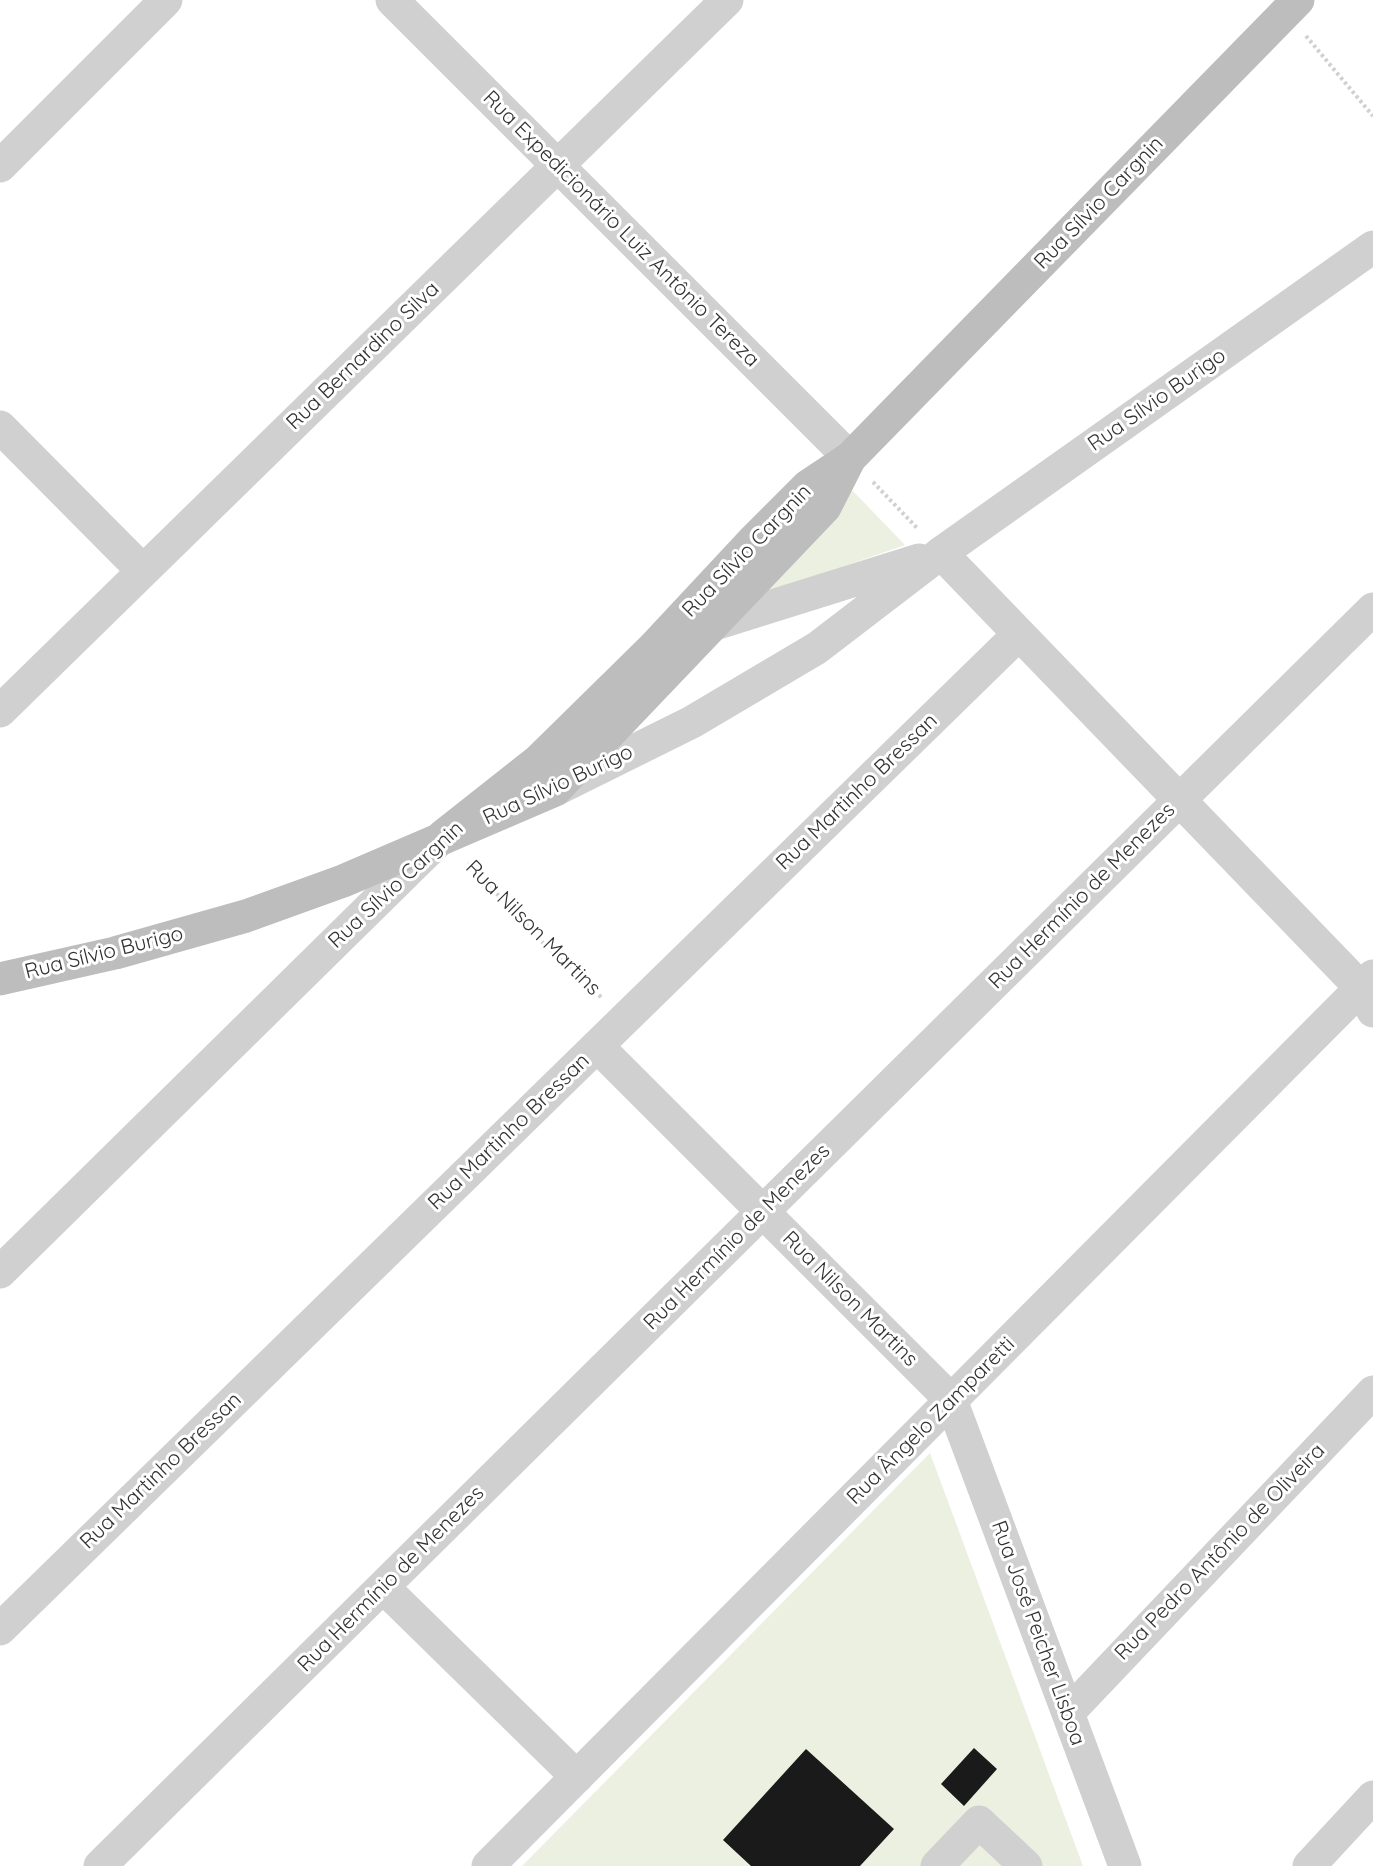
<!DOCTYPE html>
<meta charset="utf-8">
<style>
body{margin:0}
canvas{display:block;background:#fff}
</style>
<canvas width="1373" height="1866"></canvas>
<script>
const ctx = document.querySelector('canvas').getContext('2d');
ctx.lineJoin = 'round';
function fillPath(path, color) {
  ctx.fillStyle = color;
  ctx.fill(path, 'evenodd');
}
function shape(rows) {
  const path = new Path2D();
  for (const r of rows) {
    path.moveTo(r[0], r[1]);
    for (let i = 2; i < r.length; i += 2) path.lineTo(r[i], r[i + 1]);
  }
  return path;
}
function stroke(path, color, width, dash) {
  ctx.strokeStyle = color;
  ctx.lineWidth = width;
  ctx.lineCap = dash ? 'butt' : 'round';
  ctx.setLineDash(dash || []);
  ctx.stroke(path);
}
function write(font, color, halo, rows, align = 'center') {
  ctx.font = font + ' Quicksand,sans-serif';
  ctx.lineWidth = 6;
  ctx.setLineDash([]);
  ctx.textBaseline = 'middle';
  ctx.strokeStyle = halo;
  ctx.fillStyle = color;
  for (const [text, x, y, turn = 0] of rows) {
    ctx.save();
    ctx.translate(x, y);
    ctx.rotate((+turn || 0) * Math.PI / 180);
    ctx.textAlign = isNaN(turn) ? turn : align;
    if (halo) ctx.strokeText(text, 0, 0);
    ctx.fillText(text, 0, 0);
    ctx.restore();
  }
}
fillPath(shape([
 [850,488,905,545,750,599],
 [930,1453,1083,1866,522,1866]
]), '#ebf0e0');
fillPath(shape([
 [974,1748,997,1769,964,1806,941,1784],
 [806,1749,894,1829,860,1866,751,1866,723,1840]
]), '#1a1a1a');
stroke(shape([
 [1306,36,1373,116],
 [873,482,918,529],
 [468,863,545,945,602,998]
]), '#d0d0d0', 4, [3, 3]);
stroke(shape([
 [392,0,850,458],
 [0,166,166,0],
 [0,427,143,571],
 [941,553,1361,988,1373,1011],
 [0,711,727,0],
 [597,1046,951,1400,1125,1866],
 [0,1272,440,839],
 [383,1587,577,1777],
 [0,1629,1018,635],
 [1068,1713,1373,1392],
 [100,1866,1373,609],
 [488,1866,1373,976],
 [937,1866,979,1822,1026,1866],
 [1309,1866,1373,1797]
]), '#d0d0d0', 33);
stroke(shape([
 [702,628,919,560],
 [559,788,692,722,817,648,941,553,1373,247]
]), '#d0d0d0', 33);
stroke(shape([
 [443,836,538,761,654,647,752,542,808,486,850,458,1298,0],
 [0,979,115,953,246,916,343,881,555,790,825,507,850,458]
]), '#bdbdbd', 33);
write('21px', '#333', '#fff', [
 ["Rua Sílvio Cargnin",1099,203,-46],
 ["Rua Expedicionário Luiz Antônio Tereza",621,229,45],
 ["Rua Bernardino Silva",363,356,-44],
 ["Rua Sílvio Burigo",1157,400,-35],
 ["Rua Sílvio Cargnin",747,551,-46],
 ["Rua Sílvio Burigo",558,785,-25],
 ["Rua Martinho Bressan",857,792,-44],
 ["Rua Sílvio Cargnin",396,885,-43],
 ["Rua Hermínio de Menezes",1082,896,-45],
 ["Rua Nilson Martins",533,928,45],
 ["Rua Sílvio Burigo",104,953,-14],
 ["Rua Martinho Bressan",509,1132,-44],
 ["Rua Hermínio de Menezes",737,1237,-45],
 ["Rua Nilson Martins",850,1299,45],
 ["Rua Ângelo Zamparetti",931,1421,-45],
 ["Rua Martinho Bressan",161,1471,-44],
 ["Rua Pedro Antônio de Oliveira",1220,1552,-46],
 ["Rua Hermínio de Menezes",391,1579,-45],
 ["Rua José Peicher Lisboa",1038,1633,70]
]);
</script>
